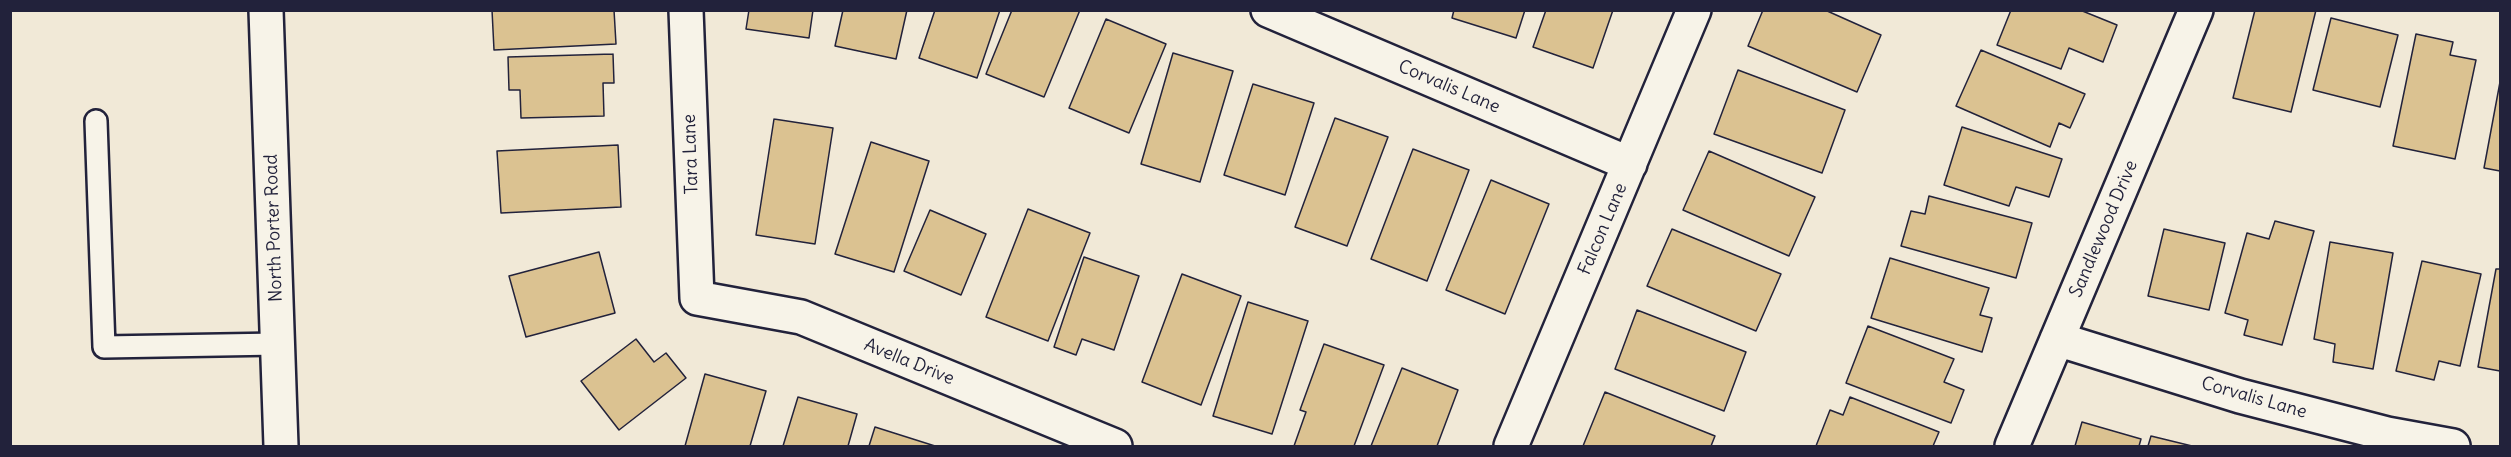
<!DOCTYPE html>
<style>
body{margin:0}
#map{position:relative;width:2511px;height:457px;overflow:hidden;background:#f1e9d7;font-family:Delius,sans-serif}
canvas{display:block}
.frame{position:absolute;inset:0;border:12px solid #22223b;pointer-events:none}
</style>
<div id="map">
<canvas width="2511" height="457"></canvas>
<div class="frame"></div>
</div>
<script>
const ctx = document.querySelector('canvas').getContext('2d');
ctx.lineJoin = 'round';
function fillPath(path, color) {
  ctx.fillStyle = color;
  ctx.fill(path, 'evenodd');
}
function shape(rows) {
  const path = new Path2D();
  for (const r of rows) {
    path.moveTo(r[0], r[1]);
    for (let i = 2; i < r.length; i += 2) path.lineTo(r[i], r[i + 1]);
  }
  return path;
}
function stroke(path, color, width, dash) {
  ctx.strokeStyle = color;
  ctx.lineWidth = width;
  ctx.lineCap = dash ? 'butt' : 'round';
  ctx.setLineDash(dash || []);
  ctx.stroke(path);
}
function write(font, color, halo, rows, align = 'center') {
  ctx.font = font + ' Delius,sans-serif';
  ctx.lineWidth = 4.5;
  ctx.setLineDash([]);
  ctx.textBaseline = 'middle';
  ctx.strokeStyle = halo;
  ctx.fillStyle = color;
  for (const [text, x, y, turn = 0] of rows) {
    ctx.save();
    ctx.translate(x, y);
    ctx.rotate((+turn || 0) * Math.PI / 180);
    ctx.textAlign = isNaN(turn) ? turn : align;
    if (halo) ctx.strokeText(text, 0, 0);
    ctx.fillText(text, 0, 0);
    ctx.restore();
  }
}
const building = shape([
 [492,10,614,10,616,44,494,50,492,10],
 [749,10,813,10,809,38,746,29,749,10],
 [843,10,907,10,896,59,835,46,843,10],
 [935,10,1000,10,977,78,919,58,935,10],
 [1012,10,1080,10,1044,97,986,74,1012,10],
 [1454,10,1525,10,1516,38,1452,18,1454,10],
 [1546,10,1613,10,1593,68,1533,47,1546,10],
 [1763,10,1825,10,1881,35,1857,92,1748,46,1763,10],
 [2011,10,2080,10,2117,25,2103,62,2069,48,2061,69,1997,45,2011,10],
 [2255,10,2316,10,2291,112,2233,98,2255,10],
 [2331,18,2398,35,2380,107,2313,90,2331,18],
 [1106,19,1166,44,1129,133,1069,108,1106,19],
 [2416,34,2453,42,2450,55,2476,60,2455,159,2393,146,2416,34],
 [1981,50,2085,94,2070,128,2059,123,2050,147,1956,106,1981,50],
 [1173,53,1233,71,1200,182,1141,164,1173,53],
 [613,54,614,83,603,83,604,116,521,118,520,90,509,90,508,57,613,54],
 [1738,70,1845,110,1822,173,1714,134,1738,70],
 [2500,82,2500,171,2484,168,2500,82],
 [1253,84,1314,103,1285,195,1224,175,1253,84],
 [1335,118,1388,137,1347,246,1295,227,1335,118],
 [774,119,833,128,815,244,756,235,774,119],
 [1962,127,2062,159,2049,197,2016,187,2009,206,1944,185,1962,127],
 [871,142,929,161,894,272,835,254,871,142],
 [618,145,621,207,501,213,497,151,618,145],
 [1413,149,1469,170,1427,281,1371,259,1413,149],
 [1709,151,1815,197,1789,256,1683,210,1709,151],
 [1491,180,1549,204,1505,314,1446,290,1491,180],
 [1929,196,2032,223,2016,278,1901,246,1911,211,1925,214,1929,196],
 [1028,209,1090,233,1048,341,986,317,1028,209],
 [930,210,986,234,961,295,904,271,930,210],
 [2275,221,2314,231,2282,345,2244,335,2248,320,2225,313,2247,233,2269,239,2275,221],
 [1672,229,1781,274,1756,331,1647,286,1672,229],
 [2164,229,2225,243,2209,310,2148,296,2164,229],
 [2330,242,2393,253,2373,369,2333,362,2335,344,2314,339,2330,242],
 [599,252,615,313,526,337,509,276,599,252],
 [1084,257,1139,276,1114,350,1082,339,1076,355,1054,347,1084,257],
 [1890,258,1989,288,1980,315,1992,318,1982,352,1871,318,1890,258],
 [2422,261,2481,274,2460,366,2439,361,2434,380,2396,371,2422,261],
 [2496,269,2500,269,2500,371,2478,367,2496,269],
 [1182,274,1241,296,1201,405,1142,382,1182,274],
 [1248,302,1308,321,1272,434,1213,416,1248,302],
 [1637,310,1746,352,1724,411,1615,369,1637,310],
 [1868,326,1954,359,1944,382,1964,390,1951,423,1846,383,1868,326],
 [636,339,654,362,666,353,686,378,619,430,581,381,636,339],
 [1324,344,1384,365,1354,446,1294,446,1306,412,1300,410,1324,344],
 [1402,368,1458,390,1437,446,1371,446,1402,368],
 [705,374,766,391,750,446,685,446,705,374],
 [1605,392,1715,436,1711,446,1583,446,1605,392],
 [798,397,857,414,848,446,783,446,798,397],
 [1850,397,1939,432,1933,446,1816,446,1830,410,1843,415,1850,397],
 [2082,422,2141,439,2139,446,2075,446,2082,422],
 [875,427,935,446,869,446,875,427],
 [2151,436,2192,446,2148,446,2151,436]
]);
fillPath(building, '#dbc291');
stroke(building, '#22223b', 1.5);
const service = shape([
 [96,121,104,347,278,344]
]);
const minor = shape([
 [686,10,697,298,801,317,1115,446],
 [1268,10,1630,164],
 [2057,339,2240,396,2387,434,2453,446],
 [1511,446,1694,10],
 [2012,446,2196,10]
]);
const tertiary = shape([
 [266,10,281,446]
]);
stroke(service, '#22223b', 26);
stroke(minor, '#22223b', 38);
stroke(tertiary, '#22223b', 38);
stroke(service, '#f7f3e8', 21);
stroke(minor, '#f7f3e8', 33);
stroke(tertiary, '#f7f3e8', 33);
write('18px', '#22223b', '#f7f3e8', [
 ["Corvalis Lane",1449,87,23],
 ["Tara Lane",691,154,-92],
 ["North Porter Road",274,228,-92],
 ["Falcon Lane",1603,229,-67],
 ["Sandlewood Drive",2104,229,-67],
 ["Avella Drive",909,362,22],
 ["Corvalis Lane",2254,398,16]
]);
</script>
